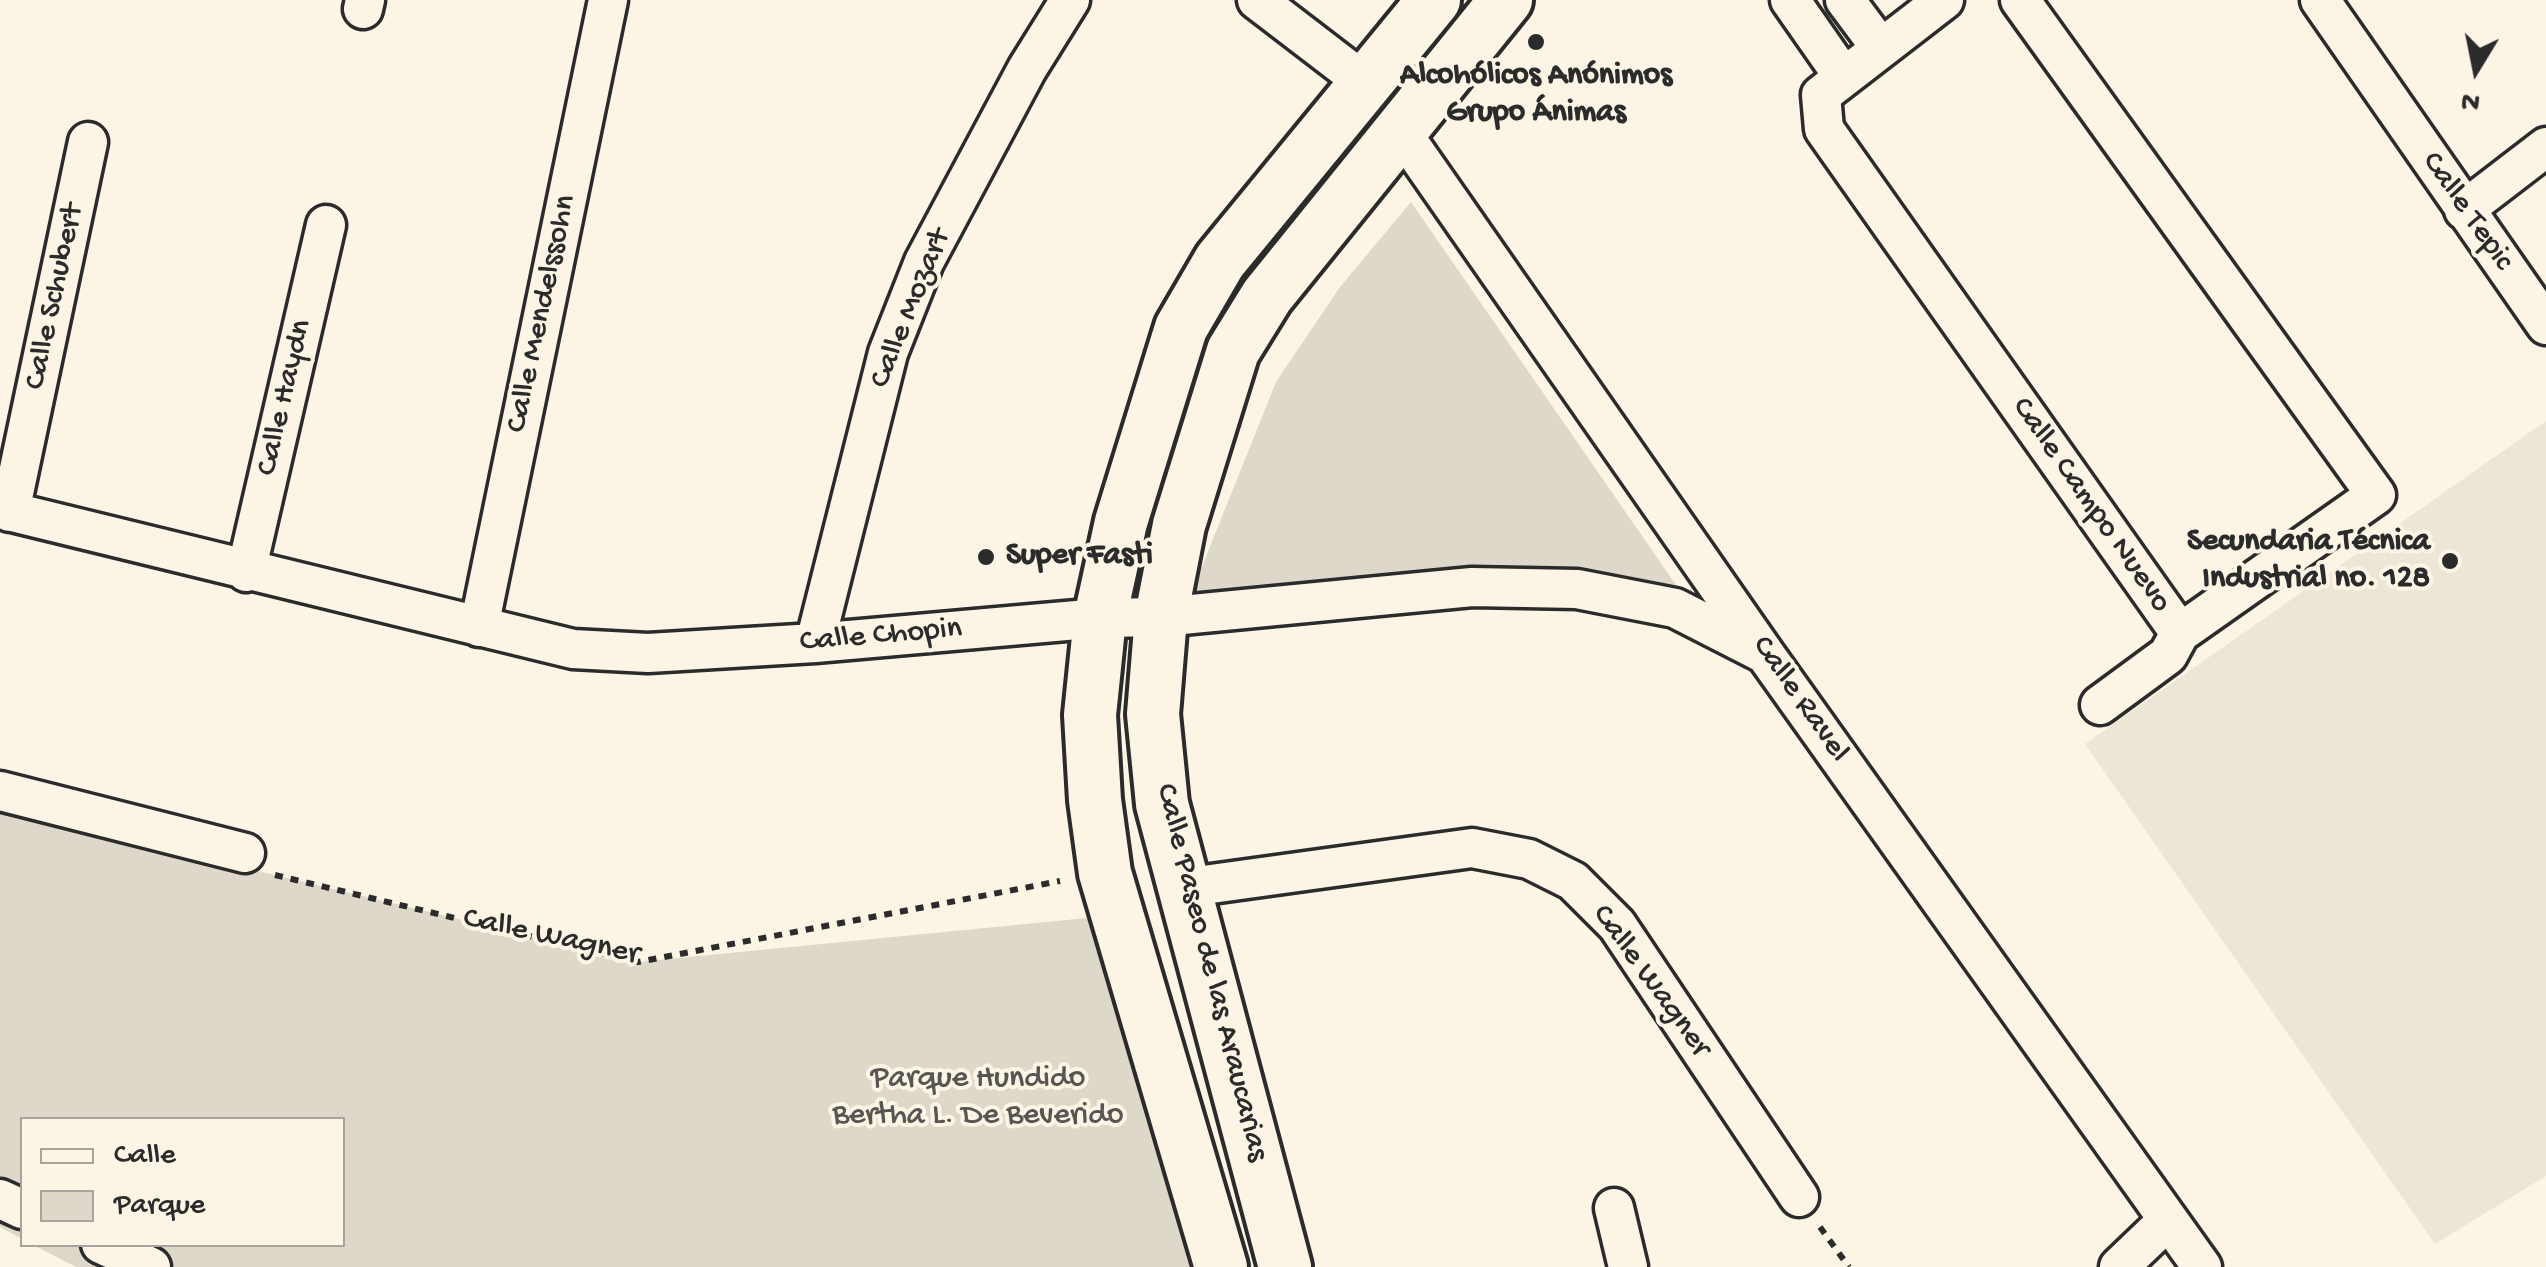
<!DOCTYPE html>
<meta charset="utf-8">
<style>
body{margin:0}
#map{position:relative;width:2546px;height:1267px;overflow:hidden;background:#fcf5e5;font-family:"Gochi Hand",sans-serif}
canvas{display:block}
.legend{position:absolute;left:20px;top:1117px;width:325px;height:130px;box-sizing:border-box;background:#fcf5e5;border:2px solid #a8a49b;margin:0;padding:12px 18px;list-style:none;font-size:30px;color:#2b2b2b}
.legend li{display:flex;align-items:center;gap:20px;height:50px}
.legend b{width:50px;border:2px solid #a8a49b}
.north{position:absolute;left:2426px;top:20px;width:100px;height:100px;-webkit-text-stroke:8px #fcf5e5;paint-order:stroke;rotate:190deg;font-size:28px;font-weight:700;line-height:40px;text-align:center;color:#2b2b2b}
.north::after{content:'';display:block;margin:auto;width:35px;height:45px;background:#2b2b2b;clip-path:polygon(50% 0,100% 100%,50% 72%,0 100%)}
</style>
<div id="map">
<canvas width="2546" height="1267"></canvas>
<ul class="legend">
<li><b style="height:12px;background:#fcf5e5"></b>Calle</li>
<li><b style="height:28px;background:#ded8ca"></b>Parque</li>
</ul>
<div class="north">N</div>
</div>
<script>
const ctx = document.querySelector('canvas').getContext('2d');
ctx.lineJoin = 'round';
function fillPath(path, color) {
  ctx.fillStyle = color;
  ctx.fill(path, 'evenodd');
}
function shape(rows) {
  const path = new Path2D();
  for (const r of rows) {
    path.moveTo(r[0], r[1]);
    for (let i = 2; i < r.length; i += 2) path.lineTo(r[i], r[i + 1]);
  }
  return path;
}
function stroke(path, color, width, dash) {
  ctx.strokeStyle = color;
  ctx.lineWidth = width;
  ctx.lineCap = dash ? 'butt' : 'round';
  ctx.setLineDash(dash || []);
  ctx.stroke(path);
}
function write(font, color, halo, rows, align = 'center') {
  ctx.font = font + ' "Gochi Hand",sans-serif';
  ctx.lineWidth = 8;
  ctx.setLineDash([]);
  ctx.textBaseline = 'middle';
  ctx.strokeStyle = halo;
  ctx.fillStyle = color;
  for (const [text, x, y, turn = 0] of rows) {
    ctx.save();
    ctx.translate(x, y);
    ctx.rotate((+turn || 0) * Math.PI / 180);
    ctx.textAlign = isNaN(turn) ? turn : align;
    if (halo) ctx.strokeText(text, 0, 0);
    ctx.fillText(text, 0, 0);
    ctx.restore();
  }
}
fillPath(shape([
 [2546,421,2546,1176,2435,1244,2085,744]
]), '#ece6d7');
fillPath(shape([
 [1411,202,1692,608,1189,599,1276,382,1340,287],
 [0,809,638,962,1097,917,1206,1267,76,1267,33,1245,342,1244,342,1120,22,1120,22,1239,0,1227]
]), '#ded8ca');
const street = shape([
 [1257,0,1364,82],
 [1790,0,1843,76],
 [1845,0,1880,47],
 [1944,0,1821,95,1824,129,2180,633],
 [2020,0,2376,495,2180,633,2168,655,2100,705],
 [2320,0,2546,325],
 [363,9,365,0],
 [1400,130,1765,654,2202,1267],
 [2464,210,2546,147],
 [0,509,573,649,648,653,815,643,1100,618,1161,617,1472,587,1577,589,1675,608,1765,654],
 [10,512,88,142],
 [246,572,326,225],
 [479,627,608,0],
 [815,643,888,353,924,262,1027,69,1070,0],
 [0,791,245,853],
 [1182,888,1472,848,1529,859,1573,881,1617,925,1799,1197],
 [0,1199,22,1209],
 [1614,1208,1628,1267],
 [101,1244,151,1267],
 [2119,1267,2167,1221]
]);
const secondary = shape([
 [1221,1267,1105,873,1095,800,1090,715,1100,618,1121,522,1181,328,1220,261,1434,0],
 [1285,1267,1162,804,1153,714,1161,617,1179,525,1233,351,1267,296,1506,0]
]);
stroke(street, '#2b2b2b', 45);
stroke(secondary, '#2b2b2b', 60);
stroke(shape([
 [275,875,638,962,1060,881],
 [1820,1227,1849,1267]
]), '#2b2b2b', 6, [8, 8]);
stroke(street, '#fcf5e5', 38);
stroke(secondary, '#fcf5e5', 52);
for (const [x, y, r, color] of [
 [1536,42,10,"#2b2b2b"],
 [986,557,10,"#2b2b2b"],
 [2450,561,10,"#2b2b2b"]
]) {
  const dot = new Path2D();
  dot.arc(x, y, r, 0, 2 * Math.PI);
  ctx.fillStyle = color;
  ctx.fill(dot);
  stroke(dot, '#fcf5e5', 4);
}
write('bold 32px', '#2b2b2b', '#fcf5e5', [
 ["Alcohólicos Anónimos",1536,77],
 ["Grupo Ánimas",1536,114],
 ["Secundaria Técnica",2430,543,"right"],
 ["Industrial no. 128",2430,580,"right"],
 ["Super Fasti",1006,557,"left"]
]);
write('32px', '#2b2b2b', '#fcf5e5', [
 ["Calle Tepic",2466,212,55],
 ["Calle Schubert",56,297,-78],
 ["Calle Mozart",912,309,-68],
 ["Calle Mendelssohn",543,314,-78],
 ["Calle Haydn",286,398,-77],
 ["Calle Campo Nuevo",2090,506,55],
 ["Calle Chopin",881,637,-5],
 ["Calle Ravel",1799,700,55],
 ["Calle Wagner",551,938,12],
 ["Calle Paseo de las Araucarias",1210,973,76],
 ["Calle Wagner",1650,982,54]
]);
write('32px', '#585653', '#fcf5e5', [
 ["Parque Hundido",978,1080],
 ["Bertha L. De Beverido",978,1117]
]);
</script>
